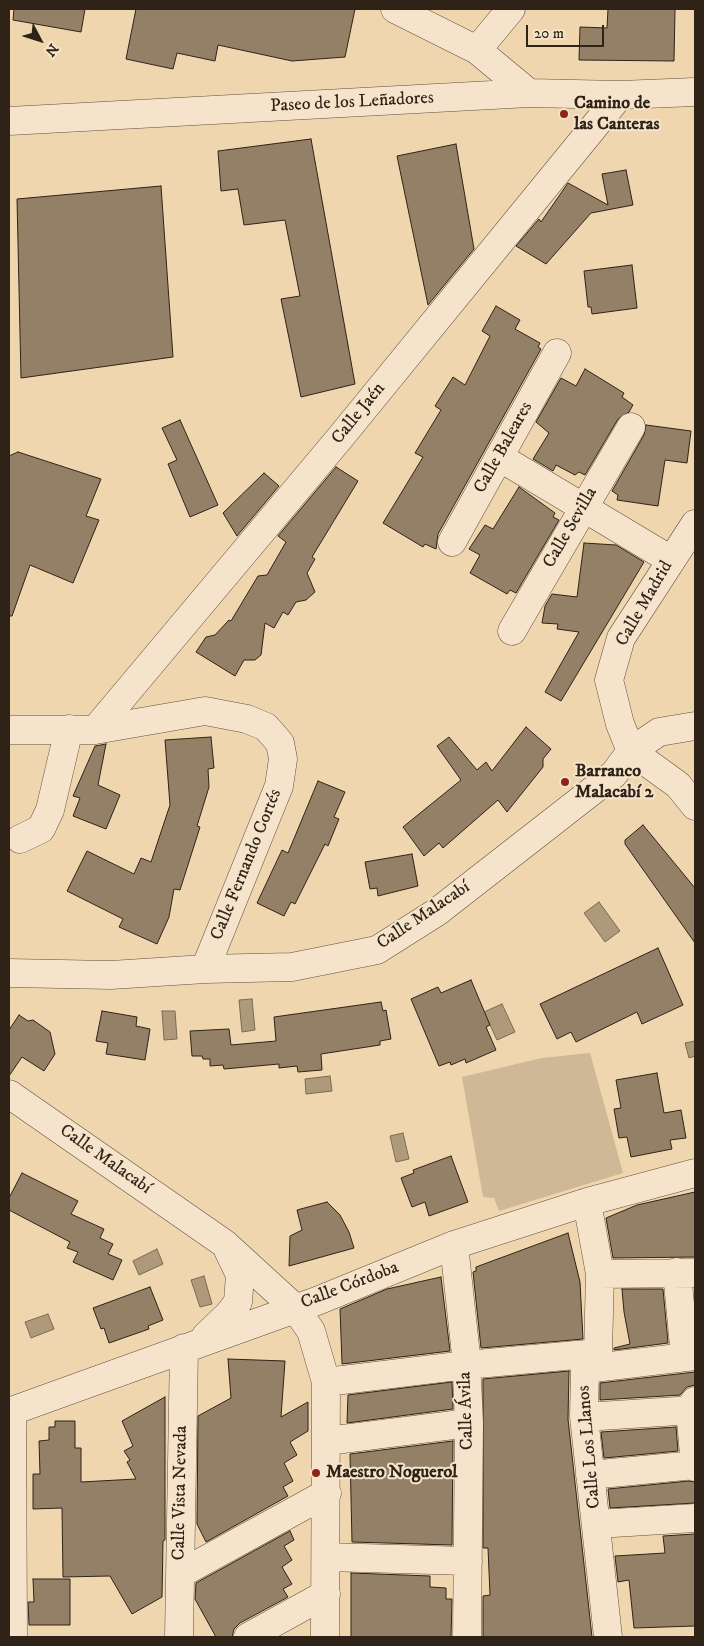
<!DOCTYPE html>
<meta charset="utf-8">
<style>
body{margin:0}
#map{position:relative;width:704px;height:1646px;overflow:hidden;background:#efd6af;font-family:"IM FELL DW Pica",serif}
canvas{display:block}
.frame{position:absolute;inset:0;border:10px solid #2f2317;pointer-events:none}
.north{position:absolute;left:15px;top:15px;width:50px;height:50px;-webkit-text-stroke:4px #f5e4cb;paint-order:stroke;rotate:130deg;font-size:14px;font-weight:700;line-height:20px;text-align:center;color:#2f2317}
.north::after{content:'';display:block;margin:auto;width:18px;height:22px;background:#2f2317;clip-path:polygon(50% 0,100% 100%,50% 72%,0 100%)}
.scale{position:absolute;left:526px;top:25px;width:78px;height:22px;box-sizing:border-box;border:2px solid #2f2317;border-top:0;padding-left:6px;font-size:15px;line-height:18px;white-space:nowrap;color:#2f2317;-webkit-text-stroke:4px #f5e4cb;paint-order:stroke}
</style>
<div id="map">
<canvas width="704" height="1646"></canvas>
<div class="frame"></div>
<div class="north">N</div>
<div class="scale">20 m</div>
</div>
<script>
const ctx = document.querySelector('canvas').getContext('2d');
ctx.lineJoin = 'round';
function fillPath(path, color) {
  ctx.fillStyle = color;
  ctx.fill(path, 'evenodd');
}
function shape(rows) {
  const path = new Path2D();
  for (const r of rows) {
    path.moveTo(r[0], r[1]);
    for (let i = 2; i < r.length; i += 2) path.lineTo(r[i], r[i + 1]);
  }
  return path;
}
function stroke(path, color, width, dash) {
  ctx.strokeStyle = color;
  ctx.lineWidth = width;
  ctx.lineCap = dash ? 'butt' : 'round';
  ctx.setLineDash(dash || []);
  ctx.stroke(path);
}
function write(font, color, halo, rows, align = 'center') {
  ctx.font = font + ' "IM FELL DW Pica",serif';
  ctx.lineWidth = 4;
  ctx.setLineDash([]);
  ctx.textBaseline = 'middle';
  ctx.strokeStyle = halo;
  ctx.fillStyle = color;
  for (const [text, x, y, turn = 0] of rows) {
    ctx.save();
    ctx.translate(x, y);
    ctx.rotate((+turn || 0) * Math.PI / 180);
    ctx.textAlign = isNaN(turn) ? turn : align;
    if (halo) ctx.strokeText(text, 0, 0);
    ctx.fillText(text, 0, 0);
    ctx.restore();
  }
}
fillPath(shape([
 [590,1053,623,1173,499,1211,494,1198,483,1197,462,1077,542,1058]
]), '#ceb895');
const water = shape([
 [599,902,620,931,605,942,584,913,599,902],
 [252,999,255,1030,242,1032,239,1000,252,999],
 [502,1004,515,1032,497,1040,484,1012,502,1004],
 [162,1011,175,1011,177,1039,164,1040,162,1011],
 [695,1041,695,1056,689,1058,685,1043,695,1041],
 [330,1076,332,1091,306,1094,305,1079,330,1076],
 [403,1133,409,1159,396,1162,390,1136,403,1133],
 [157,1249,163,1264,139,1275,133,1261,157,1249],
 [204,1276,212,1304,200,1307,191,1280,204,1276],
 [48,1314,54,1329,31,1338,25,1322,48,1314]
]);
fillPath(water, '#ae997b');
stroke(water, '#7b6a53', 1);
const building = shape([
 [14,9,85,9,81,32,13,20,14,9],
 [136,9,355,9,345,57,292,61,218,45,215,61,177,53,173,69,126,59,136,9],
 [608,9,675,9,674,61,579,60,580,27,607,28,608,9],
 [311,139,355,384,301,397,281,299,300,296,285,220,244,225,238,189,221,191,218,151,311,139],
 [456,144,474,249,428,305,397,156,456,144],
 [626,170,633,205,591,213,546,264,516,246,539,219,541,222,568,183,608,205,602,174,626,170],
 [161,186,173,357,21,378,17,199,161,186],
 [632,265,637,308,592,314,591,307,588,307,584,271,632,265],
 [496,306,520,320,515,329,540,343,538,347,541,349,438,534,436,549,425,544,423,547,383,523,423,457,415,453,441,410,435,406,453,377,465,385,490,336,482,331,496,306],
 [585,369,624,393,622,397,633,405,629,412,618,419,585,475,579,472,575,475,556,465,553,471,533,459,549,433,536,422,561,378,576,386,585,369],
 [180,420,218,505,190,517,168,464,177,460,162,428,180,420],
 [646,425,691,431,687,463,665,460,658,506,617,500,618,495,612,491,644,435,646,425],
 [18,452,101,479,86,516,99,520,73,583,30,565,12,616,9,616,9,456,18,452],
 [336,467,358,481,312,557,315,559,307,573,315,592,306,600,296,602,288,615,283,612,274,628,265,623,261,655,255,660,244,660,235,676,196,652,206,637,215,635,229,620,231,621,258,576,267,575,286,542,278,536,336,467],
 [264,473,279,486,237,536,223,513,264,473],
 [519,487,555,513,553,517,559,520,516,593,510,590,507,594,470,573,480,555,469,549,485,525,493,529,519,487],
 [584,543,616,545,644,562,561,701,545,692,579,632,557,629,558,624,542,623,545,606,552,594,577,597,584,543],
 [526,727,551,749,543,759,543,767,507,812,498,800,443,848,439,843,424,856,403,827,461,780,437,746,449,737,477,770,486,762,492,771,526,727],
 [211,737,214,768,208,769,209,787,197,826,200,827,180,890,174,889,169,917,157,944,119,927,123,919,67,891,87,851,134,874,141,858,151,862,170,805,165,740,211,737],
 [106,744,98,785,120,795,106,829,73,816,80,798,73,796,95,746,106,744],
 [318,781,345,792,334,817,339,819,328,846,325,844,295,904,291,902,284,916,257,903,282,850,288,853,318,781],
 [643,825,695,888,695,943,625,844,625,840,643,825],
 [412,854,418,886,378,896,377,888,370,889,365,862,412,854],
 [658,948,683,1005,642,1024,637,1012,576,1042,571,1032,557,1039,540,1004,658,948],
 [471,980,490,1025,486,1027,496,1050,466,1063,465,1059,451,1065,450,1062,439,1066,411,999,438,987,441,993,471,980],
 [381,1002,383,1011,386,1010,391,1039,380,1041,380,1045,321,1054,322,1070,298,1072,297,1066,279,1068,279,1064,224,1069,223,1065,210,1066,210,1059,203,1059,202,1056,192,1056,190,1031,229,1029,231,1045,276,1041,274,1017,381,1002],
 [102,1011,137,1017,136,1026,150,1029,145,1060,106,1054,108,1043,96,1041,102,1011],
 [19,1015,28,1021,33,1020,50,1032,55,1054,44,1071,22,1057,9,1076,9,1030,19,1015],
 [657,1073,664,1113,681,1110,686,1138,670,1140,672,1149,631,1157,627,1137,619,1138,614,1109,621,1108,616,1080,657,1073],
 [451,1156,468,1202,429,1216,425,1202,412,1207,401,1178,414,1173,413,1170,451,1156],
 [22,1173,78,1201,71,1214,104,1229,100,1238,113,1244,108,1254,122,1260,113,1280,73,1262,78,1252,67,1248,70,1242,9,1210,9,1198,22,1173],
 [695,1192,695,1257,613,1258,606,1218,637,1205,695,1192],
 [327,1202,340,1215,349,1232,354,1248,289,1266,290,1236,302,1230,297,1210,327,1202],
 [568,1233,580,1282,583,1339,481,1348,473,1272,476,1271,476,1267,568,1233],
 [441,1277,450,1351,342,1364,340,1309,387,1289,441,1277],
 [150,1287,163,1320,148,1326,149,1329,109,1343,104,1328,101,1329,93,1308,150,1287],
 [622,1289,663,1289,668,1343,614,1350,614,1348,630,1344,624,1312,622,1289],
 [228,1359,285,1361,281,1417,308,1402,308,1431,290,1442,297,1455,284,1463,293,1481,283,1487,288,1496,206,1542,197,1524,198,1416,231,1398,228,1359],
 [569,1371,568,1419,592,1637,483,1637,483,1596,490,1595,488,1548,483,1548,483,1379,569,1371],
 [695,1372,695,1385,687,1387,680,1395,600,1400,600,1383,695,1372],
 [452,1382,453,1409,347,1423,348,1395,452,1382],
 [165,1397,165,1540,163,1541,162,1597,132,1614,110,1576,63,1577,62,1508,33,1509,33,1474,40,1474,39,1441,49,1440,49,1427,55,1427,55,1421,75,1421,75,1448,81,1448,81,1482,136,1479,127,1462,130,1460,124,1451,133,1446,122,1421,165,1397],
 [676,1427,678,1451,604,1458,601,1432,676,1427],
 [453,1441,452,1545,352,1542,350,1454,453,1441],
 [689,1481,695,1482,695,1503,610,1508,608,1489,689,1481],
 [290,1531,294,1540,284,1546,292,1560,282,1567,292,1584,283,1589,288,1597,240,1623,234,1629,232,1637,216,1637,195,1599,196,1583,290,1531],
 [695,1534,695,1626,634,1628,629,1580,618,1582,615,1556,665,1553,663,1536,695,1534],
 [351,1573,430,1576,430,1587,446,1588,446,1599,452,1599,451,1637,351,1637,351,1573],
 [33,1579,70,1579,70,1625,29,1625,28,1602,34,1602,33,1579]
]);
fillPath(building, '#938066');
stroke(building, '#2f2317', 1);
const minor = shape([
 [395,9,477,50,529,93],
 [477,50,511,9],
 [9,121,529,93,620,95,695,92],
 [499,457,671,560],
 [695,524,621,638,609,680,620,724,631,751,678,785,695,806],
 [452,542,557,353],
 [512,631,631,427],
 [9,730,95,730,205,711,247,719,266,727,280,743,283,759,279,786,205,969],
 [95,730,339,439,620,95],
 [20,839,41,829,50,810,69,729],
 [9,973,111,975,205,969,292,967,377,950,437,912,614,774,631,751,659,732,695,726],
 [9,1094,225,1244,295,1308,311,1331,326,1382,325,1637],
 [587,1202,600,1274,598,1353,585,1369,584,1417,608,1637],
 [454,1245,466,1355,469,1423,467,1637],
 [677,1272,685,1357],
 [600,1274,695,1273],
 [206,1336,228,1315,238,1302,240,1275,228,1250],
 [585,1369,695,1356],
 [326,1382,466,1365,598,1353],
 [690,1409,695,1467],
 [12,1411,13,1637],
 [9,1412,317,1301,454,1245,587,1202,695,1173],
 [584,1417,678,1411,690,1409,695,1401],
 [327,1441,469,1423],
 [590,1475,695,1465],
 [597,1524,695,1518],
 [326,1557,468,1561],
 [180,1574,327,1493],
 [179,1637,184,1348],
 [248,1637,326,1594]
]);
stroke(minor, '#5f503d', 29);
stroke(minor, '#f5e4cb', 28);
for (const [x, y, r, color] of [
 [564,114,5,"#8f2418"],
 [565,782,5,"#8f2418"],
 [316,1473,5,"#8f2418"]
]) {
  const dot = new Path2D();
  dot.arc(x, y, r, 0, 2 * Math.PI);
  ctx.fillStyle = color;
  ctx.fill(dot);
  stroke(dot, '#f5e4cb', 2);
}
write('18px', '#2f2317', '#f5e4cb', [
 ["Paseo de los Leñadores",352,103,-3],
 ["Calle Jaén",359,414,-51],
 ["Calle Baleares",504,448,-61],
 ["Calle Sevilla",571,528,-60],
 ["Calle Madrid",645,604,-60],
 ["Calle Fernando Cortés",247,865,-68],
 ["Calle Malacabí",424,916,-34],
 ["Calle Malacabí",105,1160,35],
 ["Calle Córdoba",350,1286,-21],
 ["Calle Ávila",467,1411,-92],
 ["Calle Los Llanos",590,1447,-95],
 ["Calle Vista Nevada",181,1493,-89]
]);
write('bold 18px', '#2f2317', '#f5e4cb', [
 ["Camino de",574,104],
 ["las Canteras",574,125],
 ["Barranco",575,772],
 ["Malacabí 2",575,793],
 ["Maestro Noguerol",326,1473]
], 'left');
</script>
